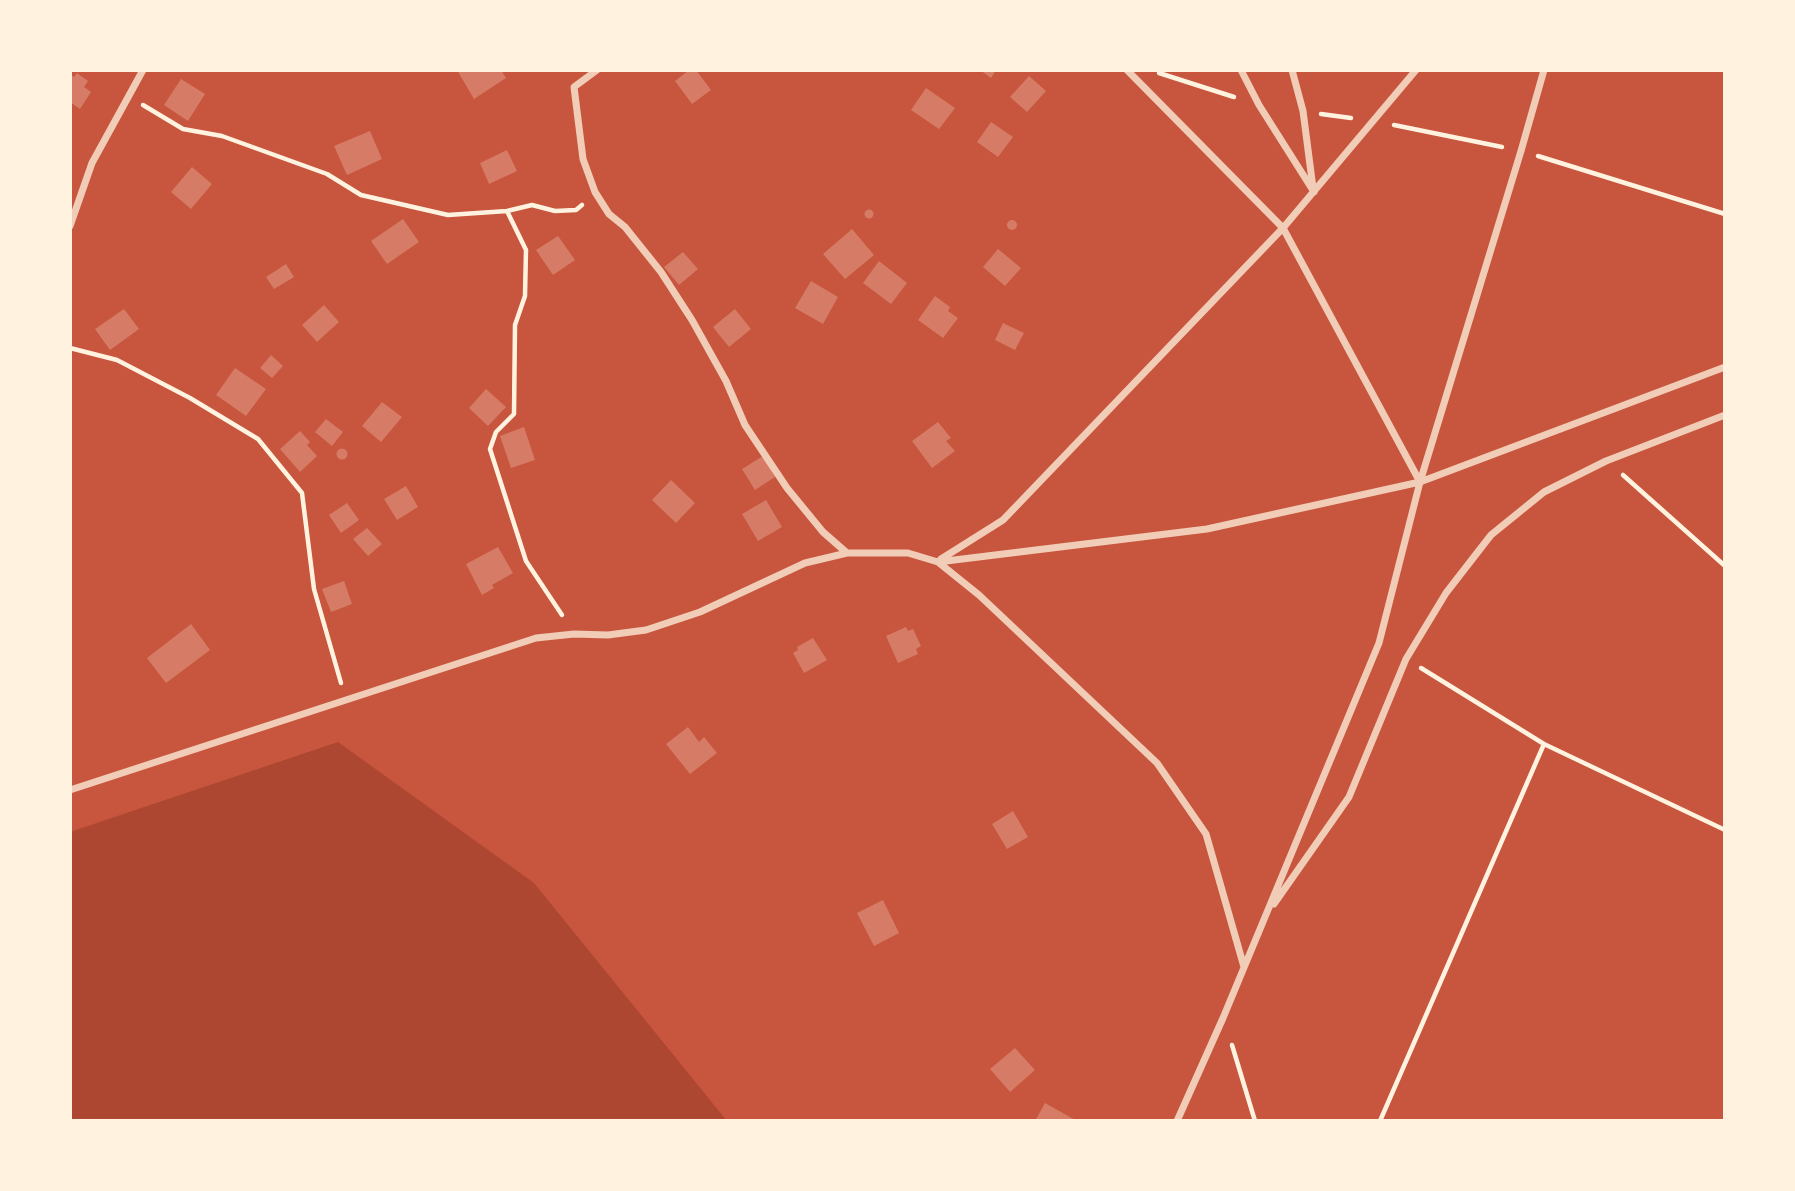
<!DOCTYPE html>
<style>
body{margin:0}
#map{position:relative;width:1795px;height:1191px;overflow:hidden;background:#c8553d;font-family:Poppins,sans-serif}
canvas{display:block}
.frame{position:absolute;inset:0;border:72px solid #fff3e0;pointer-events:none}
</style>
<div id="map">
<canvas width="1795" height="1191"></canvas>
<div class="frame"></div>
</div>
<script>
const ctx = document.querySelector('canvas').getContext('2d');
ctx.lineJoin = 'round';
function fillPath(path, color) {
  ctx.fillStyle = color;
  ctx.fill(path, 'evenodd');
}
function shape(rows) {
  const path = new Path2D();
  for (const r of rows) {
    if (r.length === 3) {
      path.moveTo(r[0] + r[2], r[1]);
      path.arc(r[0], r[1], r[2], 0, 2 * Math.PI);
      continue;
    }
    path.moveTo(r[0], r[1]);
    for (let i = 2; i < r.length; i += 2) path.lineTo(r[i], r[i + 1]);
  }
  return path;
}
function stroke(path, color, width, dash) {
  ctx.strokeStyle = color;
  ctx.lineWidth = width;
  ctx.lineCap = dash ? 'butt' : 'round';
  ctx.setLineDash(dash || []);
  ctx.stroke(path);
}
fillPath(shape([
 [338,742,534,883,727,1121,70,1121,70,832]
]), '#ae4732');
fillPath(shape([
 [457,70,501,70,506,78,474,99],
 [689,70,696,70,711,90,692,104,675,81],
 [980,70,996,70,991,78],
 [77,73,88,81,84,87,91,92,80,109,70,102,70,74,74,77],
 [1029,76,1046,91,1027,112,1010,97],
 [181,79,205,94,188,121,164,105],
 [926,88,955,108,939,129,911,110],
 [991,122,1013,137,998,157,977,142],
 [370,131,382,159,347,175,334,146],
 [507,150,517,171,489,184,480,163],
 [192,167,212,184,191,209,171,192],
 [869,214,4.5],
 [403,219,419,242,387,264,371,241],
 [1012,225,5],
 [852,229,874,255,845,279,823,254],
 [558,236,575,260,553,275,536,250],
 [998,249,1021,268,1005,286,983,267],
 [683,252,698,269,679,285,664,267],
 [879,261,907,283,891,304,863,283],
 [286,264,294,277,274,289,266,277],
 [811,281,838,297,823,324,795,308],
 [935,296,950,307,948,311,958,318,943,338,918,320],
 [324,305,339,322,317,342,302,325],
 [124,309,139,329,110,350,95,329],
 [735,309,751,329,729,347,713,327],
 [1003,323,1024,333,1015,350,995,340],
 [271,355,283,366,272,378,260,368],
 [235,368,266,389,246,416,216,395],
 [486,389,506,407,488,426,469,408],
 [382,402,402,417,381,442,362,426],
 [326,419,343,432,332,446,315,432],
 [938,422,951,438,946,441,955,451,932,468,912,441],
 [524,427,535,460,511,468,500,436],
 [300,431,310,442,307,445,317,456,300,472,280,449],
 [342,454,5.5],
 [763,456,775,477,755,490,742,469],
 [671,480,695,503,676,523,652,500],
 [406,486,418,507,397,520,384,499],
 [766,500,782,527,758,541,742,514],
 [347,503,359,520,341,533,329,515],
 [367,528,382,544,368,556,353,539],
 [498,547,513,573,492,585,494,588,482,595,466,564],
 [344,581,352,604,331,612,322,589],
 [191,624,210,650,166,683,147,658],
 [906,627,908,631,913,629,921,646,916,649,918,654,898,663,886,636],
 [813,638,827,660,804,673,793,653,798,650,797,647],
 [688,727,699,742,704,737,717,753,690,774,666,744],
 [1013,811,1028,837,1007,849,992,824],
 [883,900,899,933,874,946,857,913],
 [1015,1048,1035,1070,1010,1092,990,1069],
 [1045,1103,1077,1121,1035,1121]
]), '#d67c66');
stroke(shape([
 [1159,73,1234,97],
 [143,105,183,129,222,136,327,174,361,195,448,215,507,211,532,205,555,211,576,210,582,205],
 [1321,114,1351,118],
 [1394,125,1502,147],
 [1538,156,1725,214],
 [507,211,526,250,525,296,515,325,514,414,496,432,490,449,526,561,562,615],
 [70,348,117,360,190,398,258,439,302,493,314,589,341,683],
 [1623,475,1725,566],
 [1421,668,1544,744,1725,830],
 [1232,1045,1255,1121],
 [1380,1121,1544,744]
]), '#fff3e0', 4.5);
stroke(shape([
 [597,70,574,87,583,159,595,192,609,214,625,227,661,272,692,320,726,381,745,425,787,488,823,532,847,553],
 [1127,70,1283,228,1420,482],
 [1241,70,1259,105,1314,192],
 [1292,70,1303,111,1313,188],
 [70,226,92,163,143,70],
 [941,559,1003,520,1283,228,1416,70],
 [938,562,979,595,1157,763,1206,834,1244,967],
 [70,790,536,638,574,634,608,635,646,630,700,612,805,563,847,553,908,553,938,562,1207,529,1420,482,1725,367],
 [1274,904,1349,797,1406,659,1446,593,1491,535,1544,492,1606,461,1725,415],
 [1177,1121,1223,1018,1379,643,1420,482,1521,151,1544,70]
]), '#f1ccb7', 7);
</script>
